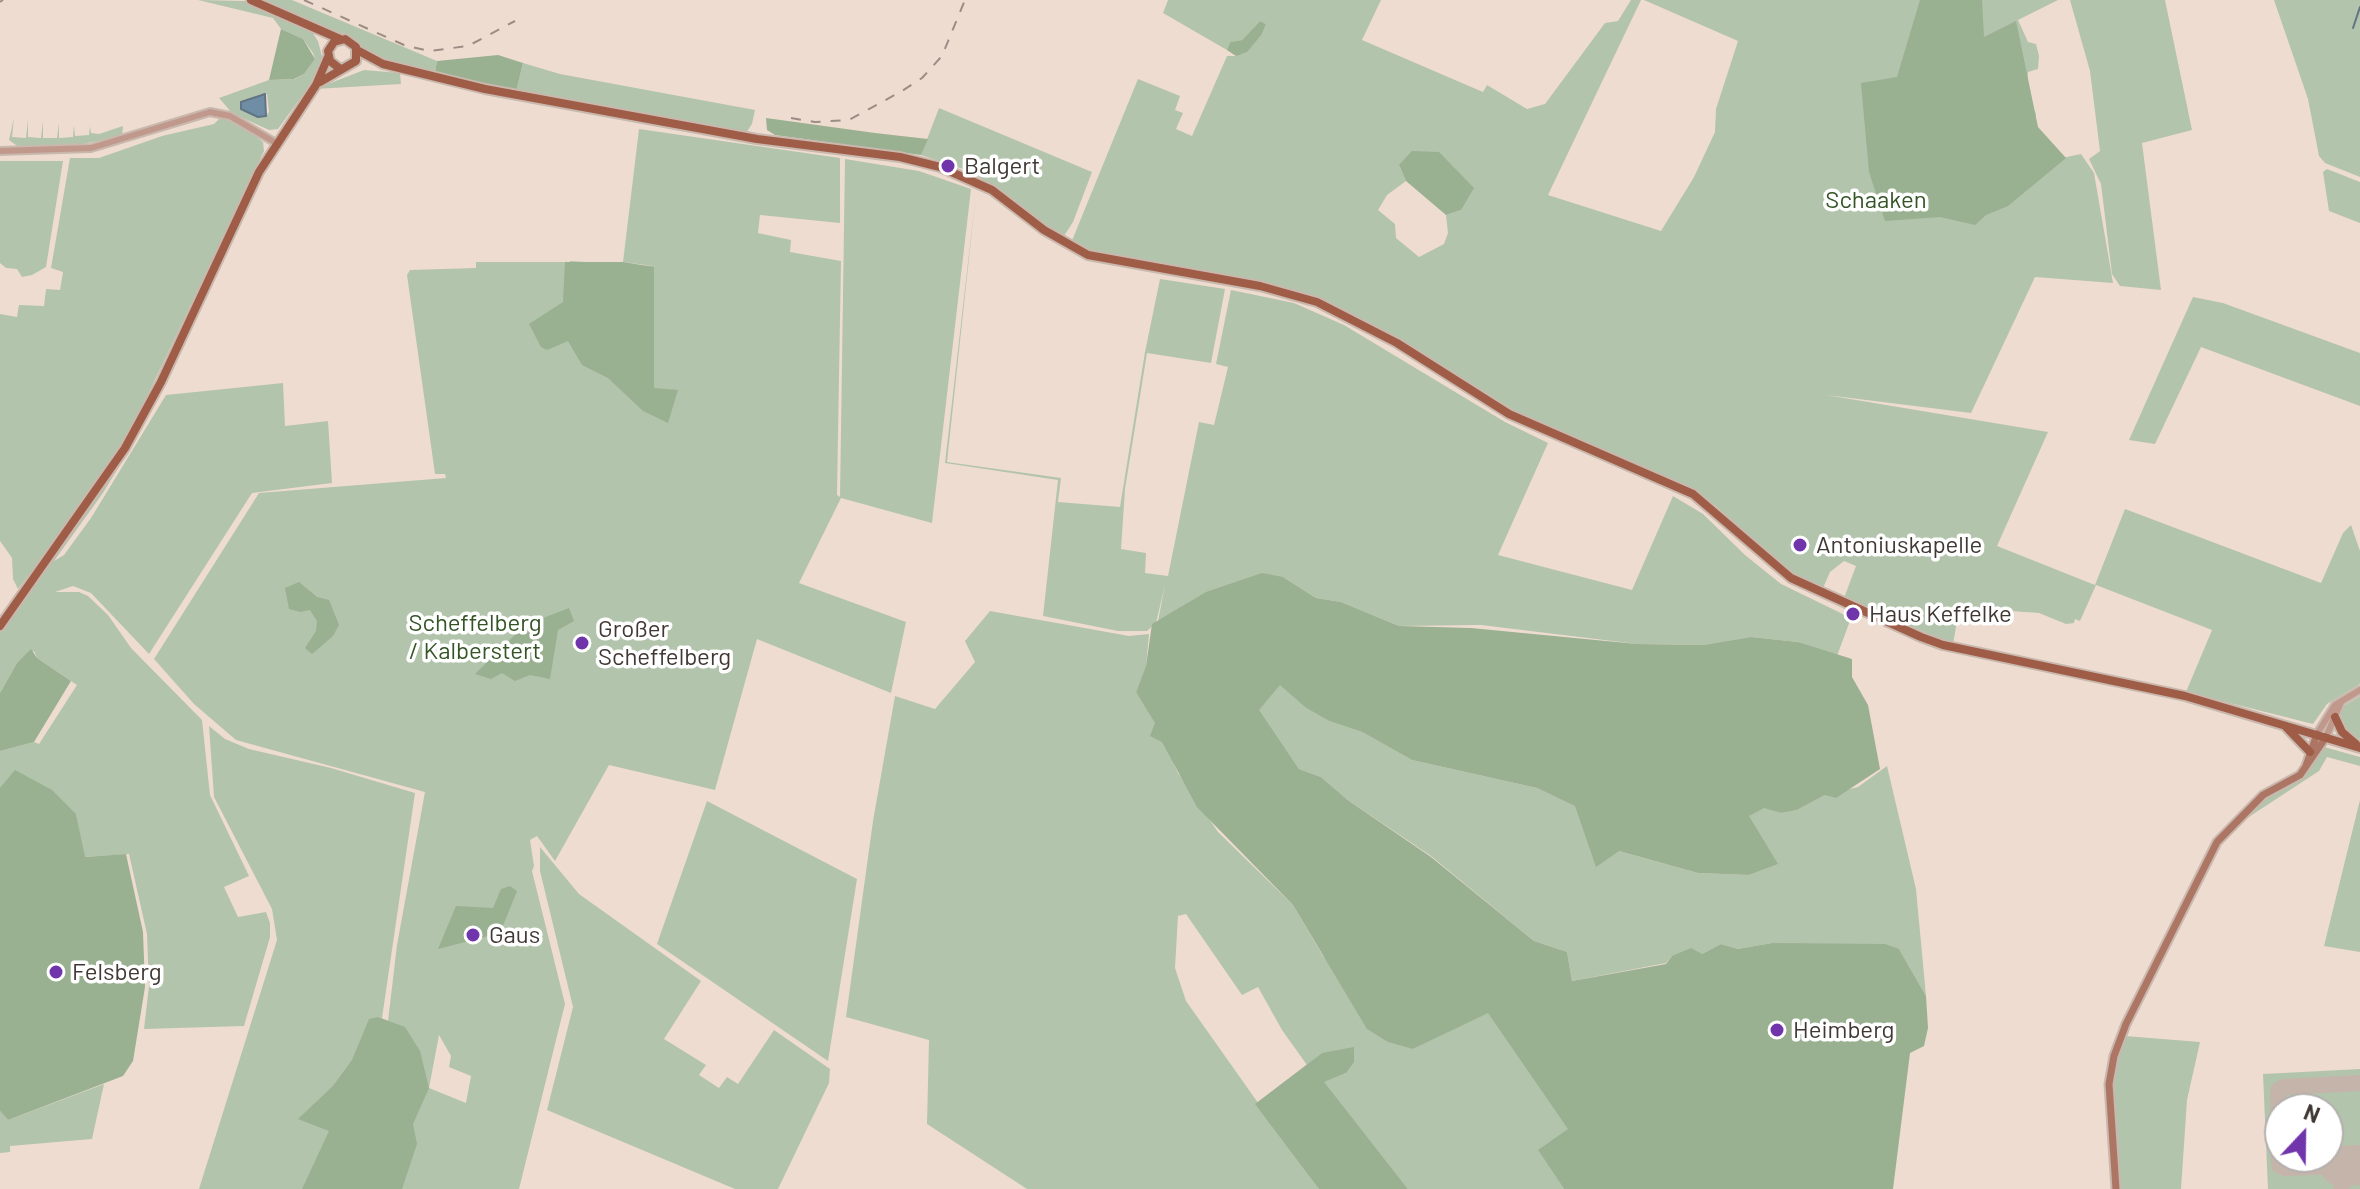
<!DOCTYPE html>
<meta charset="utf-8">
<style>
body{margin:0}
#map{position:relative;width:2360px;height:1189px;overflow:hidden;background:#efdcd0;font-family:Barlow,sans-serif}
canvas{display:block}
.north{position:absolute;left:2264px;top:1093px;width:80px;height:80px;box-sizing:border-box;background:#fff;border:2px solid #b3afad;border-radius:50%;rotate:22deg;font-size:22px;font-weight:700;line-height:32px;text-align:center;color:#403833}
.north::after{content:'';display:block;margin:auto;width:28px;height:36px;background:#7035ab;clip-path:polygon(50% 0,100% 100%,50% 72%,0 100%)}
</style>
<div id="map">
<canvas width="2360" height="1189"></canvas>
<div class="north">N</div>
</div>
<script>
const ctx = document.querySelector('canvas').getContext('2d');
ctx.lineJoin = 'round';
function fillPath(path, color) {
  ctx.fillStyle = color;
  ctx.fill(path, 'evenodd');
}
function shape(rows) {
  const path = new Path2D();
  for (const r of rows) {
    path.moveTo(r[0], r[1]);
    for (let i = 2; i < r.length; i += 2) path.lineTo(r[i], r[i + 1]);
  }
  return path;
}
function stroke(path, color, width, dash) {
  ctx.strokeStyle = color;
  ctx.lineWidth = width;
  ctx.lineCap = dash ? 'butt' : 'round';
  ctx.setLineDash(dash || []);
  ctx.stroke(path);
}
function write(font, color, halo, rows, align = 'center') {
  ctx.font = font + ' Barlow,sans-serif';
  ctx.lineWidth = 7;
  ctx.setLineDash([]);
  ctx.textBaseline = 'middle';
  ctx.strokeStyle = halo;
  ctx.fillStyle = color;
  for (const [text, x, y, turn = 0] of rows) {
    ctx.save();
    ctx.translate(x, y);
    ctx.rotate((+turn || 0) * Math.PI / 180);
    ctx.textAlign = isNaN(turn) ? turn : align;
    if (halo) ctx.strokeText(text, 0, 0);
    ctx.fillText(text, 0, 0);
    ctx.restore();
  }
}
fillPath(shape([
 [198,0,245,1,310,29,318,41,323,60,318,74,278,129,269,130,232,113,219,98,269,80,295,79,304,74,315,59,313,53,303,39,281,29,273,18],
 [261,94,267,94,269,112,265,117,258,117,240,108,242,102],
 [262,0,292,0,437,61,435,72,379,58,362,50,351,38,326,31],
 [1168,0,1381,0,1362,40,1483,92,1487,85,1527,109,1545,104,1605,23,1618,21,1631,0,1641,0,1548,195,1661,231,1694,177,1715,132,1716,109,1738,41,1644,0,2058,0,2018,20,2028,42,2036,44,2039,56,2038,69,2028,72,2026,91,2036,114,2034,123,2062,158,2081,154,2094,173,2113,283,2035,277,1971,413,1826,395,2048,432,1997,546,2095,585,2125,509,2321,583,2343,533,2351,525,2360,551,2360,684,2327,704,2313,724,2186,692,2212,630,2096,585,2080,621,2075,619,2074,623,2066,624,2039,613,1969,608,1958,615,1953,644,1844,598,1856,566,1844,561,1830,572,1823,588,1792,577,1715,505,1690,489,1513,410,1402,340,1325,300,1265,283,1101,255,1071,243,1138,79,1180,96,1175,110,1183,113,1176,129,1192,136,1227,56,1236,56,1250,45,1262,34,1266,24,1260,21,1242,40,1230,42,1227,50,1163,13],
 [1399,165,1461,210,1446,215,1448,233,1444,244,1419,257,1396,238,1395,224,1378,210,1387,195,1406,181],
 [2070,0,2165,0,2192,130,2142,143,2161,290,2120,286,2112,274,2101,184,2089,159,2100,151,2090,71],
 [2274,0,2360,0,2360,177,2325,163,2319,156,2308,99],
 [523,63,560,74,755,110,752,124,746,133,516,92],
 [364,70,400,73,401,84,315,89],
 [939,108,1092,172,1073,222,1062,239,972,172,921,155],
 [221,117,249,131,263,142,264,151,132,428,82,506,18,589,13,579,12,558,0,541,0,314,17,317,19,305,44,306,46,289,60,290,63,272,51,268,70,158,99,158,162,136,214,124],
 [14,118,12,137,26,138,28,119,28,137,41,138,43,121,43,138,57,138,59,123,59,138,73,137,74,125,75,136,89,135,90,126,91,133,99,134,123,126,122,136,73,146,20,148,9,140],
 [639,129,840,158,840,223,760,215,758,233,791,240,790,252,841,261,837,495,840,497,845,159,919,171,971,189,932,523,841,498,799,583,906,622,891,693,757,639,715,790,609,765,555,861,537,836,530,840,534,866,532,871,565,1004,519,1189,199,1189,277,940,272,909,214,797,209,726,225,739,249,749,331,768,415,793,382,1018,378,1017,388,1021,397,945,425,792,236,740,194,704,154,659,259,493,446,478,445,474,435,474,407,275,410,270,476,268,476,262,565,262,565,266,569,266,570,261,653,266,623,262],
 [439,1035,451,1056,449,1067,471,1076,466,1103,429,1088],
 [0,161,63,161,46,267,32,275,22,277,17,269,6,268,0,263],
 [2327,169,2360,182,2360,223,2329,211,2323,172],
 [976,193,947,462,1061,478,1058,502,1120,507,1145,352,1160,279,1225,289,1211,363,1147,353,1125,489,1121,549,1146,553,1145,573,1168,576,1199,422,1214,425,1228,367,1216,364,1231,290,1294,303,1344,325,1505,422,1548,443,1498,555,1632,590,1673,496,1703,514,1745,555,1781,584,1851,618,1837,656,1798,642,1751,637,1703,645,1637,644,1481,625,1399,626,1341,602,1316,598,1283,577,1158,621,1165,585,1156,623,1147,631,1118,631,1043,616,1058,480,945,463],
 [2193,297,2223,303,2360,353,2360,406,2201,347,2155,444,2129,440],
 [283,383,285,426,328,421,332,483,252,493,149,654,91,593,73,586,55,592,79,592,88,596,108,615,131,648,202,720,210,795,249,876,224,887,238,917,266,912,270,923,270,937,244,1026,144,1029,149,986,147,934,129,854,84,857,76,814,0,788,0,751,34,742,39,744,77,685,37,658,34,651,17,663,0,693,0,632,84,513,140,424,138,435,103,493,54,561,64,555,91,518,166,395],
 [990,611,1129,636,1149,634,1146,667,1136,692,1150,712,1178,773,1218,832,1293,905,1323,956,1413,1049,1488,1012,1569,1129,1539,1151,1564,1189,1408,1189,1323,1082,1346,1073,1322,1053,1307,1065,1282,1030,1258,987,1242,995,1186,914,1178,916,1175,968,1186,1001,1319,1189,1027,1189,927,1124,929,1040,846,1017,873,821,895,696,935,709,975,662,965,641],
 [1280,684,1306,708,1329,721,1362,732,1412,760,1537,788,1576,806,1619,851,1698,873,1749,875,1777,864,1748,816,1764,807,1781,813,1797,810,1825,795,1858,787,1887,766,1916,889,1926,996,1899,949,1772,943,1738,949,1721,944,1702,954,1672,956,1666,963,1572,981,1567,952,1534,941,1431,856,1349,801,1321,777,1299,769,1258,710],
 [2360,696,2360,739,2345,732,2338,716,2342,707],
 [2324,747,2360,757,2360,766,2327,757,2319,771,2235,826,2267,797,2304,777],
 [2360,800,2360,952,2324,946],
 [707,801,857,879,828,1061,657,944],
 [540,847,579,894,701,981,664,1039,706,1065,699,1075,719,1088,727,1077,738,1084,774,1030,830,1069,829,1083,778,1189,735,1189,547,1110,573,1007,540,871],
 [2125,1036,2200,1042,2187,1100,2181,1189,2119,1189,2113,1070],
 [2360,1069,2360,1189,2268,1189,2263,1074],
 [2280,1109,2328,1109,2328,1157,2280,1157],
 [104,1084,92,1139,10,1146,10,1152,0,1153,0,1111,8,1120]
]), '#b3c4ac');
fillPath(shape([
 [1920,0,1982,0,1984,37,2016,21,2038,127,2066,158,2008,206,1986,215,1975,225,1940,217,1885,221,1869,172,1861,83,1897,77],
 [1260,21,1266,24,1262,34,1247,52,1236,56,1227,50,1230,42,1242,40],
 [281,29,303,39,315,59,304,74,294,79,269,80],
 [498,55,523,63,516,92,435,72,437,61],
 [766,118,875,133,928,139,921,155,775,135,767,130],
 [1412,151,1439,152,1474,188,1461,210,1446,215,1406,181,1399,165],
 [565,262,623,262,654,267,654,388,678,390,668,423,643,411,608,378,582,365,568,341,547,350,541,347,529,324,563,302],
 [1262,573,1283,577,1316,598,1341,602,1399,626,1471,628,1637,644,1703,645,1751,637,1798,642,1852,659,1852,677,1868,705,1880,769,1836,798,1825,795,1797,810,1781,813,1764,808,1749,816,1778,864,1749,875,1698,873,1619,851,1596,867,1575,806,1537,788,1412,760,1362,732,1329,721,1306,708,1280,685,1259,710,1299,769,1321,777,1349,801,1431,857,1534,941,1567,952,1572,981,1666,964,1672,956,1691,948,1702,954,1721,944,1738,949,1772,943,1885,944,1899,949,1926,996,1928,1028,1924,1046,1910,1053,1893,1189,1564,1189,1538,1150,1568,1129,1488,1013,1413,1049,1388,1042,1367,1029,1293,905,1197,807,1162,742,1150,736,1155,723,1136,692,1146,666,1152,624,1206,592],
 [299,582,317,597,329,600,339,625,333,636,312,654,305,648,316,631,317,621,310,610,300,612,289,609,285,588],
 [569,608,574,621,558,630,550,679,530,675,515,681,502,673,491,679,475,674,525,625],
 [31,649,37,658,71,681,34,742,0,751,0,693,17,663],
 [15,770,52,790,76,814,85,857,126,854,143,932,145,987,133,1061,123,1076,8,1120,0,1111,0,788],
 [510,886,517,891,500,933,438,949,456,906,493,908,501,889],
 [378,1017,405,1027,420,1051,429,1088,413,1124,417,1144,402,1189,302,1189,329,1131,298,1119,333,1086,352,1060,369,1019],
 [1354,1047,1354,1062,1346,1073,1324,1082,1408,1189,1319,1189,1255,1104,1322,1053]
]), '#99b091');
const water = shape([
 [265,94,266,116,258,117,241,109,241,102,265,94]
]);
fillPath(water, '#6f8ea6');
stroke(water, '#617484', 2);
stroke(shape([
 [2353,28,2360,7]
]), '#617484', 2);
stroke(shape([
 [2340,1166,2285,1168,2279,1165,2278,1091,2284,1087,2360,1083],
 [2341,1189,2346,1172,2358,1165]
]), '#c5b4aa', 16);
stroke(shape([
 [2340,1166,2360,1165]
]), '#c5b4aa', 40);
const tertiary = shape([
 [0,151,91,148,210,112,230,116,276,143],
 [2317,734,2335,705,2360,690],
 [2326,737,2341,702]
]);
const secondary = shape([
 [2306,766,2317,734],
 [2116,1189,2109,1084,2114,1056,2126,1024,2217,842,2263,795,2300,775,2326,737]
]);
const primary = shape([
 [251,0,340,39],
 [357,50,383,64,485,89,757,139,900,157,940,167,992,190,1044,230,1088,255,1260,286,1317,302,1397,343,1509,414,1693,494,1791,578,1921,637,1943,645,2185,696,2360,748],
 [320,82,356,61,356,47,345,39,334,42,328,51,330,61,339,68],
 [0,626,125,448,161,382,259,172,316,85,328,57],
 [2335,717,2342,732,2356,744],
 [2285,726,2310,752]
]);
stroke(tertiary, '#c8b8ad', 10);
stroke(secondary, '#c8b8ad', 11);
stroke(primary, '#c8b8ad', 12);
stroke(tertiary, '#c0998c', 6);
stroke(secondary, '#ad7664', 7);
stroke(primary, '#9f5c46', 8);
stroke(shape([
 [304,0,404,45,429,51,468,46,515,21],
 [0,2,3,0],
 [791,118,815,122,849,120,902,91,922,78,942,56,965,0]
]), '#9b8d85', 2, [10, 10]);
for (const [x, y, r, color] of [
 [948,166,8,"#7035ab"],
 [1800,545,8,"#7035ab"],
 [1853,614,8,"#7035ab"],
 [582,643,8,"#7035ab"],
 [473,935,8,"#7035ab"],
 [56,972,8,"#7035ab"],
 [1777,1030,8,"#7035ab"]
]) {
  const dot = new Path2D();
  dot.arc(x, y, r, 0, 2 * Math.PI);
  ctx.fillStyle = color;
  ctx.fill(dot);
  stroke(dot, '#fff', 3);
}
write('24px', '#403833', '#fff', [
 ["Balgert",964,166],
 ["Antoniuskapelle",1816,545],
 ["Haus Keffelke",1869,614],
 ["Großer",598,629],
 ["Scheffelberg",598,657],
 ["Gaus",489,935],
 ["Felsberg",72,972],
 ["Heimberg",1793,1030]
], 'left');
write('24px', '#345426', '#fff', [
 ["Schaaken",1876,200],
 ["Scheffelberg",475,623],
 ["/ Kalberstert",475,651]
]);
</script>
